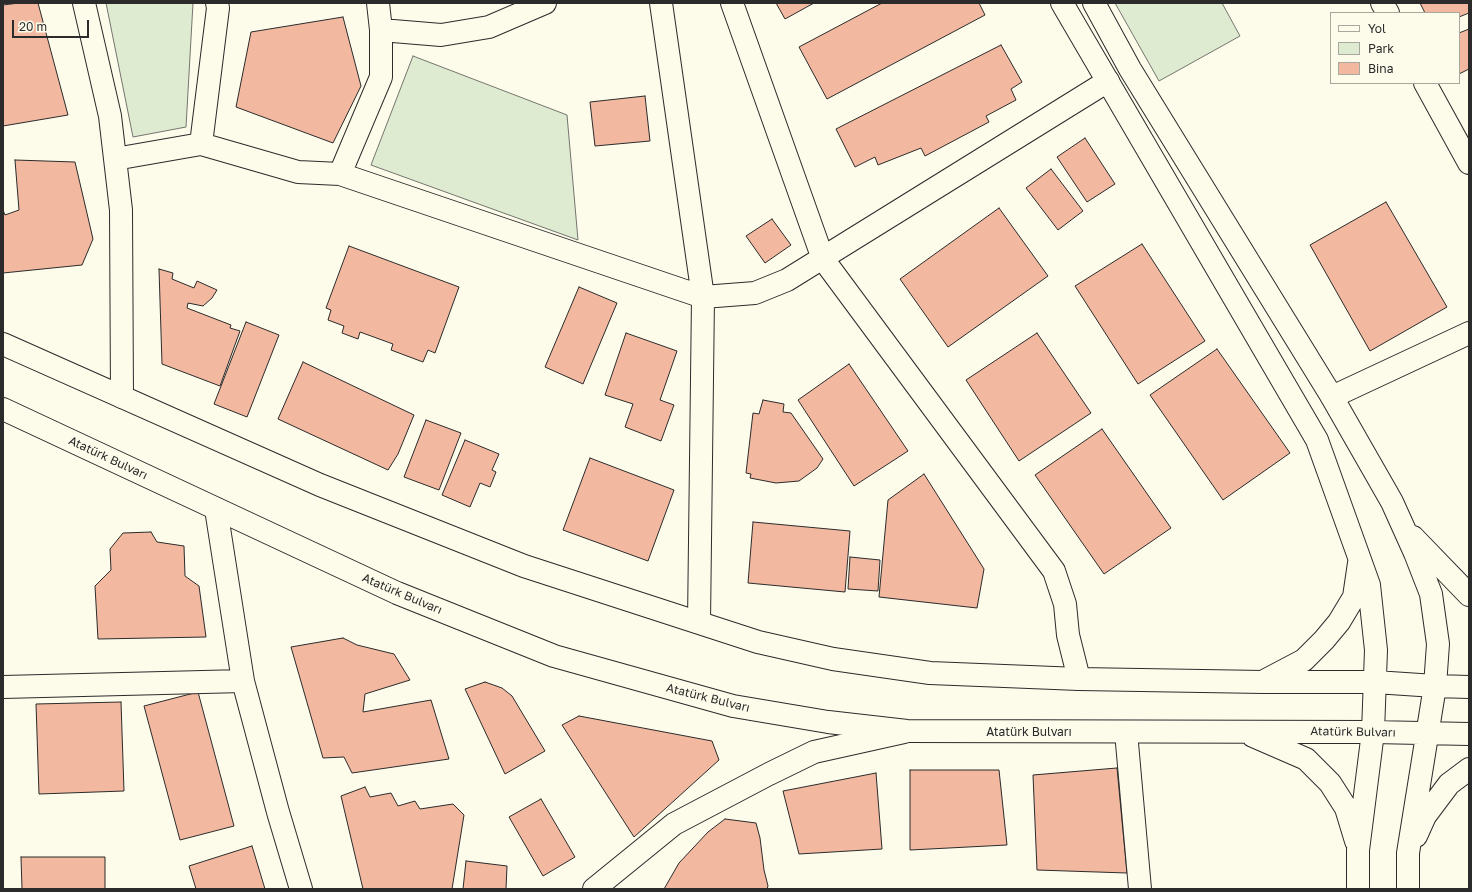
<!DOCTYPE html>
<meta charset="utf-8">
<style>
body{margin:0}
#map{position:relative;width:1472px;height:892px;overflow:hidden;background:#fdfbea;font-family:"Golos Text",sans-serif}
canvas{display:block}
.frame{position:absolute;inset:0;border:4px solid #2b2b2b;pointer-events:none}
.legend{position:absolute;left:1330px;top:12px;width:130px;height:72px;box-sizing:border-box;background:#fdfbea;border:1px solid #a9a89e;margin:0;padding:5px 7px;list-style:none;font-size:12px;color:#2b2b2b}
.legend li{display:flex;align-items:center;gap:8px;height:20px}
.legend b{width:20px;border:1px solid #a9a89e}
.scale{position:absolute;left:12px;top:20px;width:77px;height:18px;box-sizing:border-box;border:2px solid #2b2b2b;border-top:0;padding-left:5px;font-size:12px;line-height:14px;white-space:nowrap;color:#2b2b2b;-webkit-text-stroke:3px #fdfbea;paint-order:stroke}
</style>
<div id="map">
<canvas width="1472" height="892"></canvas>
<div class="frame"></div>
<ul class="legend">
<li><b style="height:5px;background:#fdfbea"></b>Yol</li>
<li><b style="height:11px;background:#deebd1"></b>Park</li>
<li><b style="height:11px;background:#f2b8a0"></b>Bina</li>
</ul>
<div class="scale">20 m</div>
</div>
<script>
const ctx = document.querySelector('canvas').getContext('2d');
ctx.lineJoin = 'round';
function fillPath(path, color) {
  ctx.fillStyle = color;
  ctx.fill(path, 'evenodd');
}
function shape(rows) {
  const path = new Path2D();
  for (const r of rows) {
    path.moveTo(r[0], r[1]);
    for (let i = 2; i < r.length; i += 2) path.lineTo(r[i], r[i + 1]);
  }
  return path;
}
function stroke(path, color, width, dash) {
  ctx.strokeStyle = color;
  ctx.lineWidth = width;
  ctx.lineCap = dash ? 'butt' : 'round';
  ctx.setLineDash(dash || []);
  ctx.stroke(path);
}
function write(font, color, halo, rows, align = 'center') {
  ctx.font = font + ' "Golos Text",sans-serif';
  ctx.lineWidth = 3;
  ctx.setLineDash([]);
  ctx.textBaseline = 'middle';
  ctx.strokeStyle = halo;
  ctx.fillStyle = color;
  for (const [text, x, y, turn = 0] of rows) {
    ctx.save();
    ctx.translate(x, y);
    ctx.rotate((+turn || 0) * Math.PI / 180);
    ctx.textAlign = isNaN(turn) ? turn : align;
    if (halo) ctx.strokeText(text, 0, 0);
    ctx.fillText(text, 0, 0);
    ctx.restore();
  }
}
const green = shape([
 [106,3,193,3,186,127,133,137,106,3],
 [1115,3,1222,3,1240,36,1159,81,1115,3],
 [413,56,567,115,578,240,371,165,413,56]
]);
fillPath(green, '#deebd1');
stroke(green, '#74746e', 1);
const building = shape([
 [19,3,38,3,68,115,3,126,3,5,19,3],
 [776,3,814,3,785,19,776,3],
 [882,3,979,3,985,15,827,99,799,47,882,3],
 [1420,3,1469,3,1469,13,1459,17,1459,13,1425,13,1420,3],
 [343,17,361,86,333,143,236,107,251,32,343,17],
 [1469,29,1469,69,1459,74,1459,33,1469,29],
 [1001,45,1022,82,1011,89,1016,100,986,116,989,122,925,156,921,148,878,165,875,157,855,167,836,129,1001,45],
 [645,96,650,141,595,146,590,102,645,96],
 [1085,138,1115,184,1087,202,1057,157,1085,138],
 [15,160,75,162,93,239,82,265,3,273,3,210,5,215,19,210,15,160],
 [1051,169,1083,211,1058,230,1026,188,1051,169],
 [1386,202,1447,307,1370,351,1310,245,1386,202],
 [999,208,1048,276,948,347,900,279,999,208],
 [772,219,791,245,765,263,746,236,772,219],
 [1142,244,1205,341,1138,384,1075,286,1142,244],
 [349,246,459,287,435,353,428,350,423,362,391,350,393,344,360,332,358,339,342,333,344,326,328,320,331,310,326,308,349,246],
 [159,269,173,273,172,279,194,288,197,281,217,290,212,298,203,306,188,303,187,308,231,325,230,328,240,331,220,386,162,364,159,269],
 [579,287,617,303,583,384,545,367,579,287],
 [246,322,279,335,247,417,214,404,246,322],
 [626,333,677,351,660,400,674,405,661,441,625,427,633,404,605,395,626,333],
 [1037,333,1091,413,1019,461,966,380,1037,333],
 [1217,349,1290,453,1223,500,1150,395,1217,349],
 [303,362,414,415,398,454,388,470,278,419,303,362],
 [849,364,908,451,854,486,798,400,849,364],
 [763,400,784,404,783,412,791,413,823,459,817,468,799,481,776,483,750,478,751,474,746,473,753,413,759,414,763,400],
 [426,420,461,433,439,490,404,477,426,420],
 [1102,429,1171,528,1104,574,1035,475,1102,429],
 [465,440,499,454,492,470,496,472,490,487,480,483,470,507,442,495,465,440],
 [590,458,674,490,648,561,563,530,590,458],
 [924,474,984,569,977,608,879,597,888,500,924,474],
 [753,522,850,531,845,592,748,583,753,522],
 [151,532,157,542,184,546,185,576,199,586,206,637,98,639,95,586,111,570,110,549,123,533,151,532],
 [850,557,880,560,878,591,848,589,850,557],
 [343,638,357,645,394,654,410,680,365,694,363,712,431,700,449,759,352,773,344,757,323,758,291,647,343,638],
 [485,682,502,688,512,696,545,751,505,774,465,689,485,682],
 [198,692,234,826,180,840,144,706,198,692],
 [121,702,124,791,39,794,36,704,121,702],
 [579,716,712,741,719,760,634,837,562,725,579,716],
 [1117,768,1127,873,1037,870,1033,775,1117,768],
 [910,770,999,770,1007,845,910,850,910,770],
 [876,773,882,849,799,854,783,791,876,773],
 [365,787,370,797,391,793,398,806,415,801,420,809,453,804,464,815,452,889,363,889,341,796,365,787],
 [541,799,575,857,543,876,509,817,541,799],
 [725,819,756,823,760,838,764,870,768,886,767,889,664,889,679,863,708,832,725,819],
 [252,846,265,889,196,889,189,866,252,846],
 [21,857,105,857,105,889,22,889,21,857],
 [466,861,507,866,506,889,463,889,466,861]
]);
fillPath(building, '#f2b8a0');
stroke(building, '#2b2b2b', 1);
const minor = shape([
 [84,3,110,116,121,210,122,397],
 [217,3,218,8,201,144,298,172,340,174,703,297,755,293,787,280,1108,81],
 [661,3,703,297,699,622],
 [732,3,823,259,1054,571,1065,604,1068,635,1079,679],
 [1382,3,1388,13],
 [381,30,441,35,489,27,545,3],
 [1425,83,1469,163],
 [115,159,201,144],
 [340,174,381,77,381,30,378,3],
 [1332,397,1469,333],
 [216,509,243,681,278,812,301,889],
 [3,687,243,681],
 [1126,732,1140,889],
 [594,889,674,824,769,774,814,752,904,732]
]);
const major = shape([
 [1062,3,1317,440,1369,585,1376,650,1373,732,1358,850,1358,889],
 [1094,3,1130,69,1332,397,1392,502,1415,553,1431,594,1438,644,1435,686,1408,853,1408,889],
 [3,344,320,485,524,566,758,642,833,659,930,673,1079,679,1263,682,1375,682,1435,686,1469,687],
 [3,409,397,593,554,656,733,706,828,722,907,731,1373,732,1469,734],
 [1413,537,1469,595],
 [1266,680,1304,660,1324,640,1339,622,1354,597,1359,563],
 [1253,736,1306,759,1330,783,1346,808,1356,841],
 [1416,836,1425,816,1449,784,1469,769]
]);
stroke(minor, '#2b2b2b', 24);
stroke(major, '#2b2b2b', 24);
stroke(minor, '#fdfbea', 22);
stroke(major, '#fdfbea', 22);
write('12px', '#2b2b2b', '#fdfbea', [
 ["Atatürk Bulvarı",108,458,25],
 ["Atatürk Bulvarı",402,594,23],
 ["Atatürk Bulvarı",708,698,14],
 ["Atatürk Bulvarı",1029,732],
 ["Atatürk Bulvarı",1353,732,1]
]);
</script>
